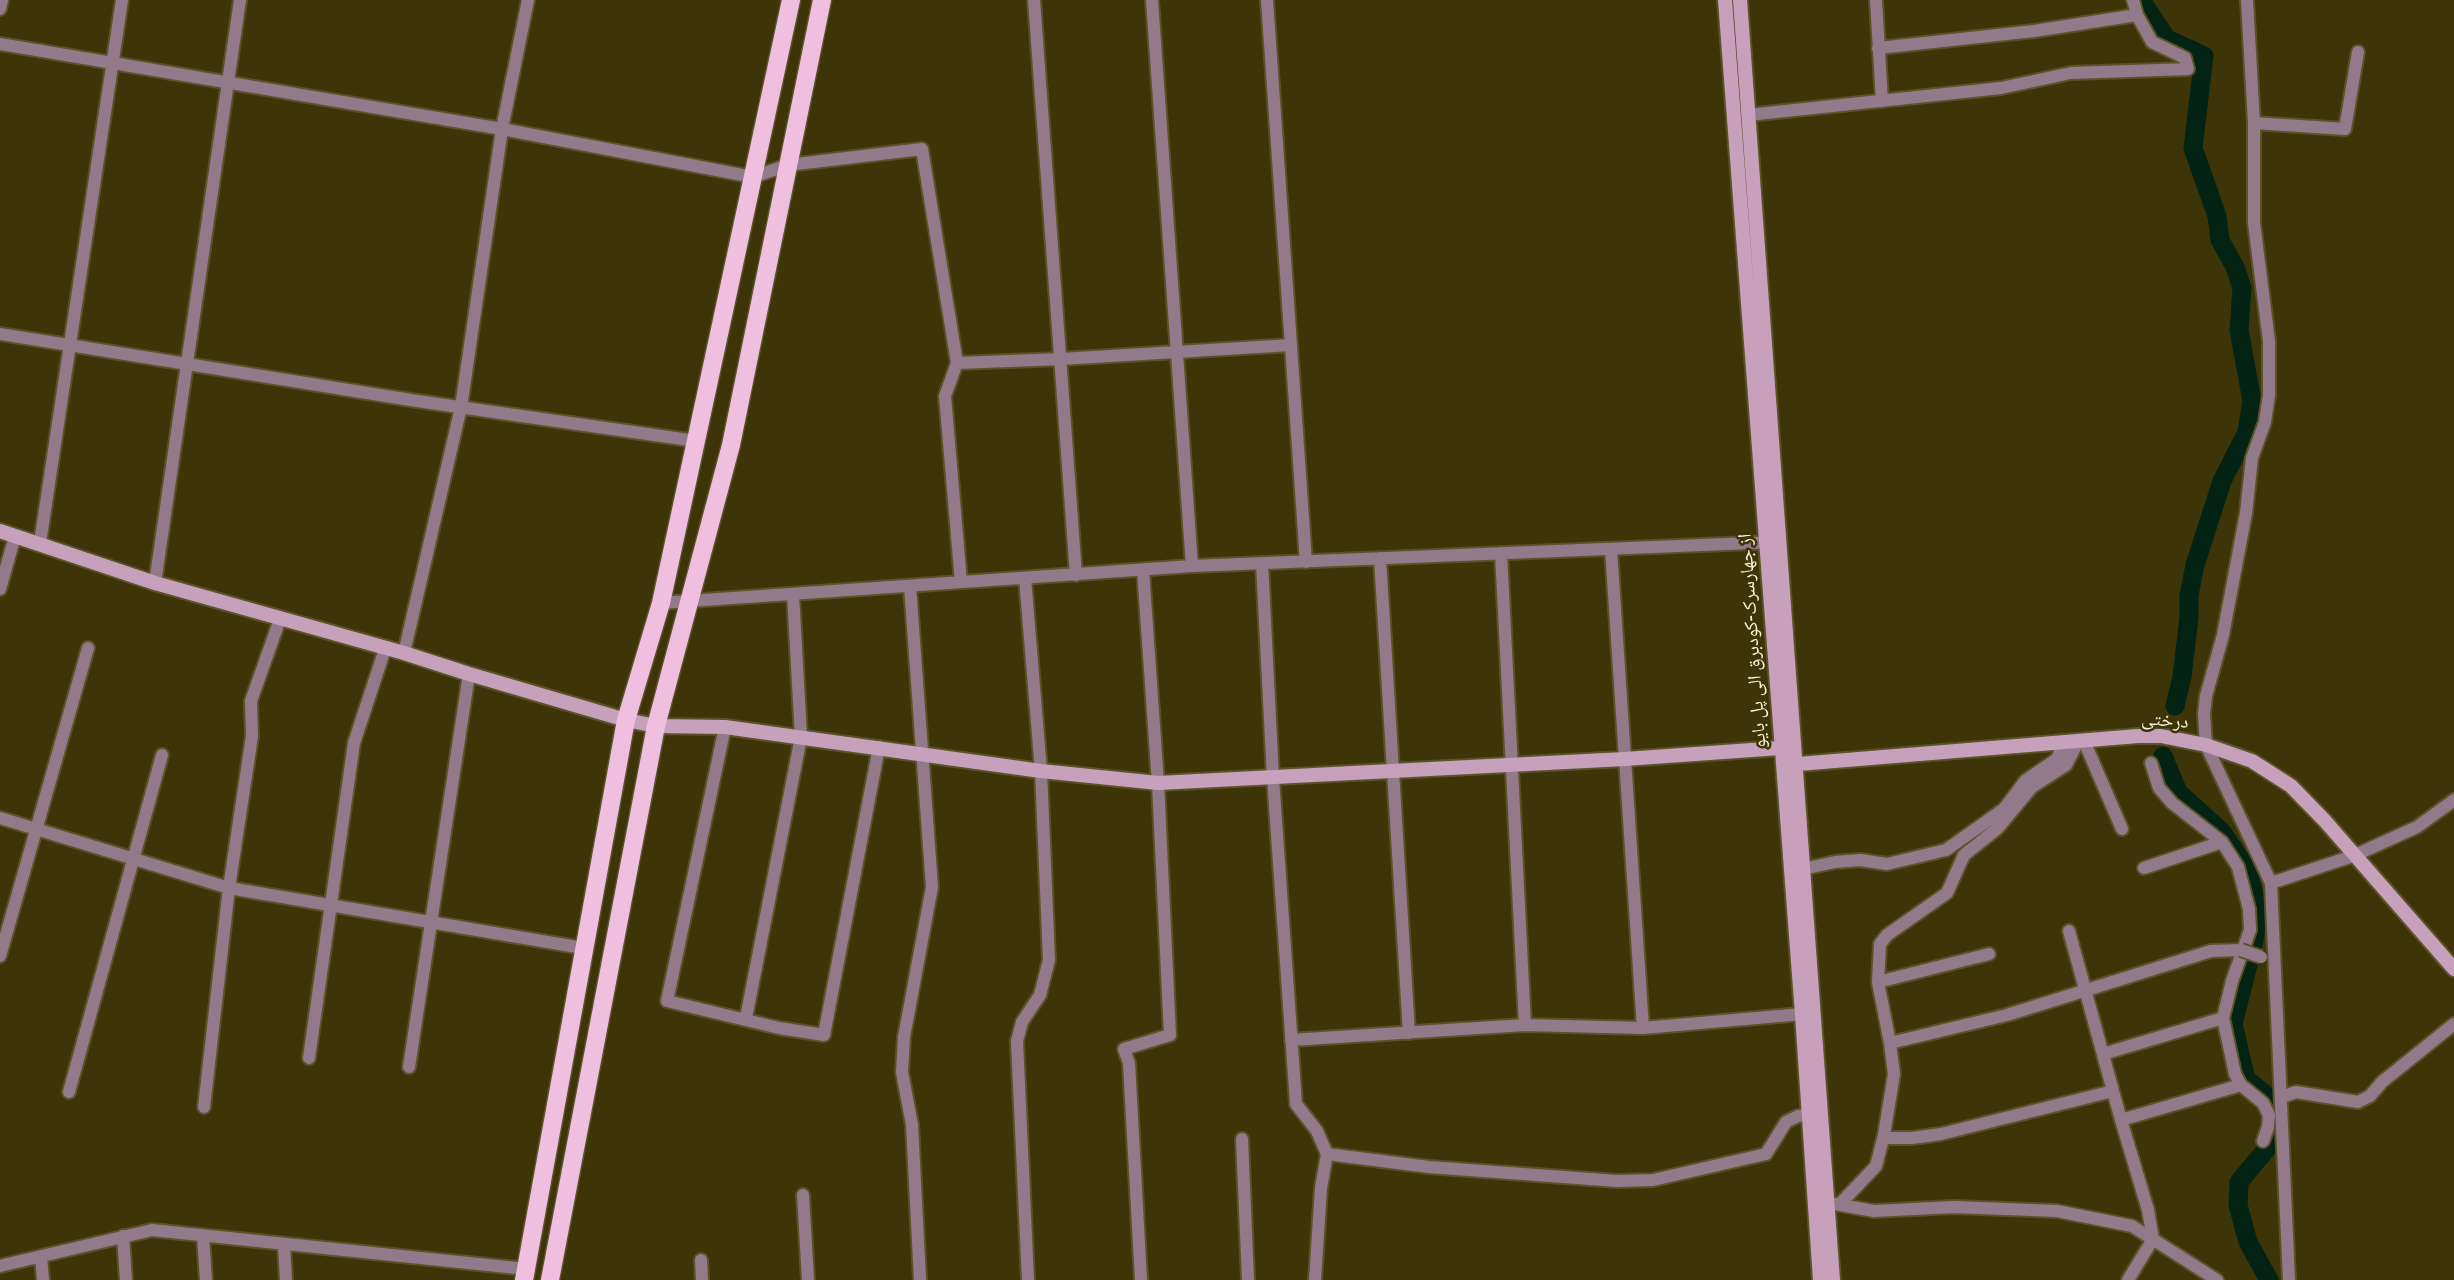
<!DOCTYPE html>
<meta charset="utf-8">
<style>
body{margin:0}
canvas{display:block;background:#3d3408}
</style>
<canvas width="2454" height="1280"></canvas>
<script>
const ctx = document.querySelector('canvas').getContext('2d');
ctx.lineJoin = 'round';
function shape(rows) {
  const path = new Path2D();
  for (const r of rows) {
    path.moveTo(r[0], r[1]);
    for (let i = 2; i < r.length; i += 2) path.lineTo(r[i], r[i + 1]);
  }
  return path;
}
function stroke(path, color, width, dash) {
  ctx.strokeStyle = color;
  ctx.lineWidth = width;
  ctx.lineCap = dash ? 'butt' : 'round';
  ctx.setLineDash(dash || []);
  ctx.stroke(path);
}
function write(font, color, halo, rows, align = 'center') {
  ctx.font = font + ' Signika,"Noto Naskh Arabic",sans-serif';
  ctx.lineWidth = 5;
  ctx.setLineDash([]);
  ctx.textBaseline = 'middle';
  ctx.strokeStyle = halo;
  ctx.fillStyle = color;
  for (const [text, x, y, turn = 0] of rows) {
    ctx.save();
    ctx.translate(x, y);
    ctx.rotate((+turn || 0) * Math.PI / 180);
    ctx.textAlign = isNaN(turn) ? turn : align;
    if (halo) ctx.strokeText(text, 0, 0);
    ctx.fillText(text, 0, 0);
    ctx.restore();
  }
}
stroke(shape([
 [2141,0,2167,39,2204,56,2193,148,2217,216,2220,240,2235,267,2242,288,2239,330,2252,401,2247,432,2222,481,2195,565,2189,595,2189,617,2182,677,2175,706],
 [2163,756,2178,792,2222,832,2248,871,2258,911,2254,941,2233,1024,2246,1079,2276,1103,2274,1140,2239,1182,2238,1205,2248,1242,2269,1280]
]), '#032414', 19);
const street = shape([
 [1034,0,1076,575],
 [1152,0,1192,566],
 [1267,0,1306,562],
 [1876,0,1882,101],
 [2247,0,2254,123,2254,223,2269,341,2269,395,2265,422,2252,458,2246,513,2223,635,2206,696,2204,714,2206,745,2271,883,2289,1280],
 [0,9,2,0],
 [0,44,502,129,753,177,788,165,922,149,957,363,945,396,961,582],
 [1878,48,2034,31,2137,15],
 [1748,115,2001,88,2071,73,2188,69,2185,58,2152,42,2137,15,2133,0],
 [2254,123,2345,129,2358,52],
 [0,334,417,401,696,441],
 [957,363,1061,359,1291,345],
 [40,543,122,0],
 [1611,549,1643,1028],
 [1501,553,1525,1025],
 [1380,558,1409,1033],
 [1262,563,1273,778,1296,1104,1317,1131,1327,1154,1321,1188,1315,1280],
 [1025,578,1041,771,1049,960,1040,995,1022,1022,1017,1041,1028,1280],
 [155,583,240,0],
 [910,586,932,887,904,1037,902,1072,912,1125,920,1280],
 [0,589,15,536],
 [661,603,1192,566,1775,542],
 [404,653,461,407,502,129,528,0],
 [725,727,667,1001,779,1028,824,1035,879,747],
 [2084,741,2122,829],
 [2151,763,2159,788,2172,803,2222,842,2238,867,2249,909,2250,930,2232,981,2223,1018,2235,1074,2241,1085,2263,1103,2269,1115,2268,1127,2263,1141],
 [0,818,229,888,583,948],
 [2144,868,2222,842],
 [1803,869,1835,862,1860,860,1887,864,1946,850,2004,809,2026,780,2057,759,2063,744],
 [2271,883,2353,856,2417,827,2454,800],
 [2069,931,2121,1120,2148,1210,2153,1239,2128,1280],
 [0,956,88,648],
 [1878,982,1989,954],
 [746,1018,801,737,793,594],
 [1291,1040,1525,1025,1643,1028,1802,1014],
 [1890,1043,1878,982,1880,944,1887,935,1947,893,1964,855,1998,828,2032,787,2066,765,2078,742],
 [2103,1054,2223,1018],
 [309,1058,354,743,385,649],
 [409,1067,469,674],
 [69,1092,162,755],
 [2282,1097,2296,1092,2358,1102,2370,1096,2382,1082,2454,1024],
 [204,1107,229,888,252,736,251,701,280,619],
 [2121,1120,2241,1085],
 [1884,1138,1912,1138,1941,1134,2113,1091],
 [1242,1139,1248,1280],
 [1327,1154,1429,1167,1617,1181,1653,1180,1766,1154,1786,1122,1798,1116,1809,1115],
 [803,1195,808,1280],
 [1835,1204,1874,1211,1954,1207,2057,1211,2132,1226,2217,1280],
 [1839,1205,1876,1166,1884,1135,1894,1074,1890,1043,2007,1015,2211,951,2241,950],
 [123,1236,126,1280],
 [203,1236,206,1280],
 [284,1245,286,1280],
 [41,1256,43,1280],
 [701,1260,702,1280],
 [0,1266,152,1230,526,1269],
 [1141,1280,1129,1063,1124,1049,1170,1035,1158,783,1143,570]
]);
const secondary = shape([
 [1725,0,1802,1014,1820,1280],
 [1740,0,1833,1280],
 [0,531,155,583,404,653,469,674,626,720,656,726,725,727,1041,771,1158,783,1625,759,1794,747],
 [1786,765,2138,736,2161,736,2206,745,2252,761,2291,786,2325,821,2454,969]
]);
const primary = shape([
 [524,1280,626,720,661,603,791,0],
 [550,1280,656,726,731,445,822,0]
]);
stroke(street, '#5b5229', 16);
stroke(secondary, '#5b5229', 18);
stroke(primary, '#5b5229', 21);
stroke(street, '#927a8a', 12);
stroke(secondary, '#c7a1bb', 14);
stroke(primary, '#f0bfe0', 18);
const streetBridge = shape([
 [2241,950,2261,957]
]);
stroke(streetBridge, '#5b5229', 16, []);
stroke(streetBridge, '#927a8a', 12);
write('19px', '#f8f2d6', '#3d3408', [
 ["از جهارسرک-کودبرق الی پل بایو",1753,641,-94],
 ["درختی",2165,721,5]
]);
</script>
